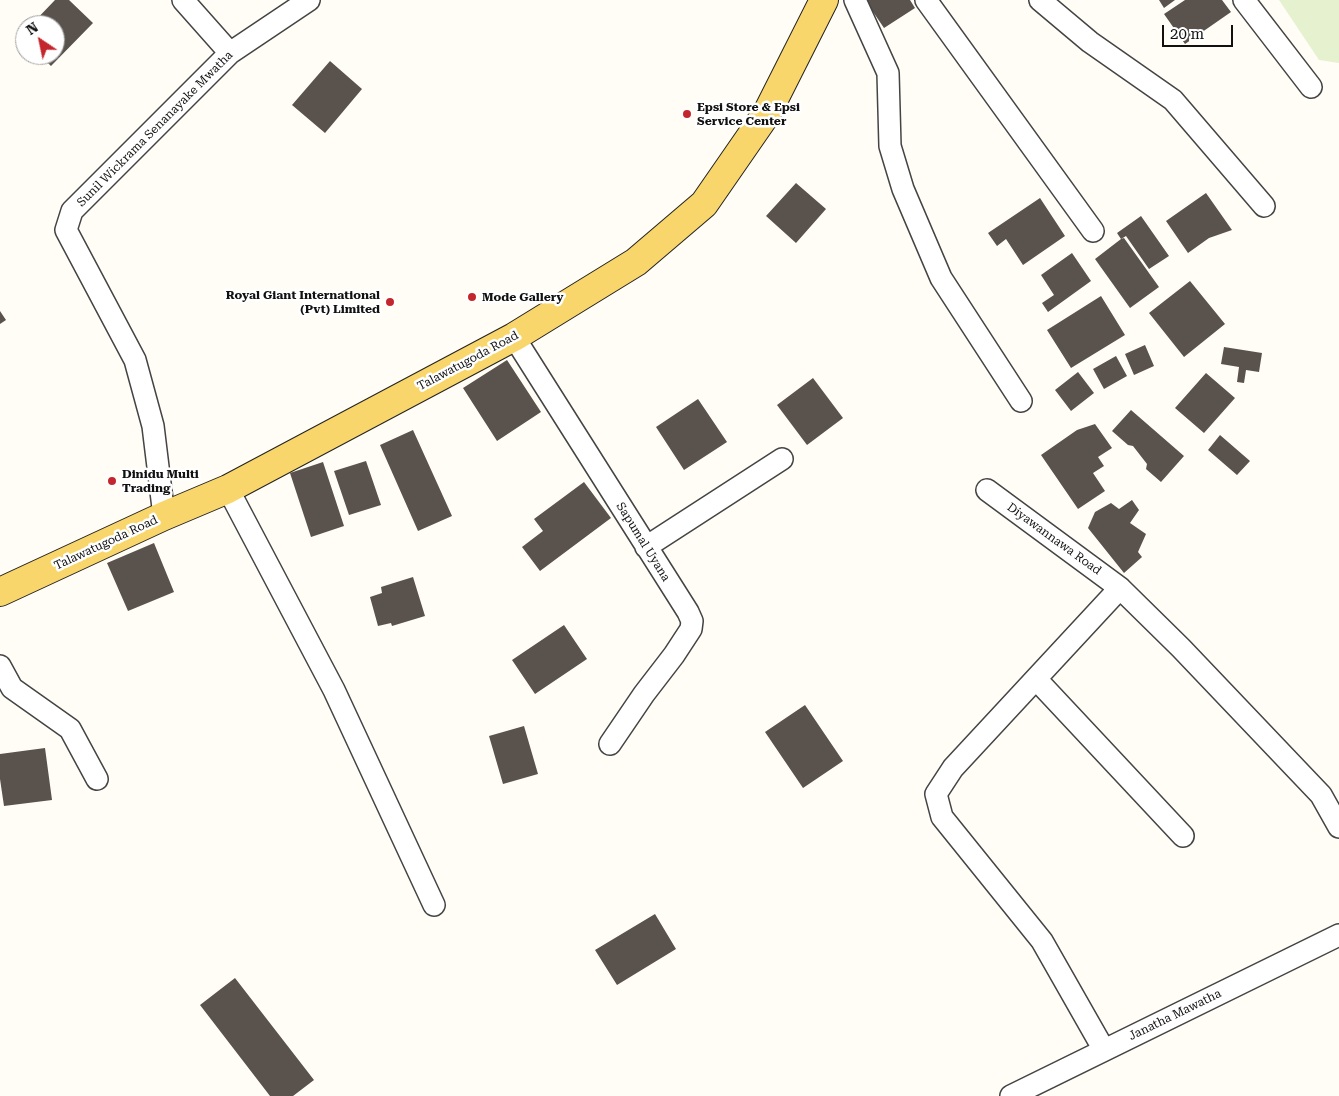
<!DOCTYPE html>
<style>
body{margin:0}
#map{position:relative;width:1339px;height:1096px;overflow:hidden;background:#fffdf5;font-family:"Roboto Serif",serif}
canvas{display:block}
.north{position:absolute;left:15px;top:15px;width:50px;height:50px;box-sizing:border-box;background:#fff;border:1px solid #a0a0a0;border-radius:50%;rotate:326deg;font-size:14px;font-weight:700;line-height:20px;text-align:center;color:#111}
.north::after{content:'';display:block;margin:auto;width:18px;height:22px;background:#c4262e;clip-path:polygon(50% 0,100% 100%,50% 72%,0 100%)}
.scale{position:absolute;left:1162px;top:25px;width:71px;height:22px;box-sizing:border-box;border:2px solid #111;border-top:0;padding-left:6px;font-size:15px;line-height:18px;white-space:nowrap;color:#111;-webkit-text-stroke:4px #fff;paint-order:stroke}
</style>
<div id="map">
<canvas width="1339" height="1096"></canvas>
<div class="north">N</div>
<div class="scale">20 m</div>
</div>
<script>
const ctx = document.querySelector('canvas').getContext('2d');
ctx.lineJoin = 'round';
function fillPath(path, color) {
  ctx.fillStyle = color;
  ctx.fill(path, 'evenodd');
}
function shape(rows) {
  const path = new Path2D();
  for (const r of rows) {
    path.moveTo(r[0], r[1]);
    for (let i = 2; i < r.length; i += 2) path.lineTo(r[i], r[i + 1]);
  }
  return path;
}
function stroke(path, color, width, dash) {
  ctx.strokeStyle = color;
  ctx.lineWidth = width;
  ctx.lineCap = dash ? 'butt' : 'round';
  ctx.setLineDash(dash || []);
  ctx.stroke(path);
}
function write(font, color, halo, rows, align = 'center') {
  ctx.font = font + ' "Roboto Serif",serif';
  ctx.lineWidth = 5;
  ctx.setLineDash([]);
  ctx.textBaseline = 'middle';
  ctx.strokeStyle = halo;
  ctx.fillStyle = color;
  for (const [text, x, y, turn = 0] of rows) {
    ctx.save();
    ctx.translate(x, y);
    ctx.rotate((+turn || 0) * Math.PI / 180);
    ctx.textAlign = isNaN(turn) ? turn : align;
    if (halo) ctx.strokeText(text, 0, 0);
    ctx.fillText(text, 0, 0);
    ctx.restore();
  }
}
fillPath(shape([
 [1279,0,1339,0,1339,63,1319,60]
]), '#e6f2cf');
fillPath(shape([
 [55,0,69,0,93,23,51,66,40,55,55,55,55,25,31,25],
 [865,0,910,0,915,8,884,28],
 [1159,0,1175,0,1164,8],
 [1185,0,1222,0,1231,12,1185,44,1164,14],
 [330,61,362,89,325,133,292,105],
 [796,183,826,209,796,243,766,216],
 [1206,193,1232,230,1209,238,1188,253,1166,221],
 [1040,198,1065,236,1023,265,1006,239,997,246,988,233],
 [1141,216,1169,256,1149,269,1126,236,1121,239,1117,233],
 [1124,238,1159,287,1130,308,1095,259,1121,239],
 [1072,253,1091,281,1048,312,1042,303,1054,295,1041,275],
 [1190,281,1225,324,1184,357,1149,313],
 [1101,296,1125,335,1071,368,1047,330],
 [0,311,6,320,0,324],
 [1145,345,1154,366,1134,375,1125,354],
 [1224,347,1262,353,1259,372,1246,370,1244,383,1237,382,1239,367,1221,364],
 [1116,356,1127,376,1104,389,1093,369],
 [507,360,541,412,497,441,463,388],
 [1078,372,1094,393,1071,411,1055,390],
 [1206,373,1235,398,1204,433,1175,408],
 [813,378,843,418,807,445,777,405],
 [698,399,727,442,684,470,656,427],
 [1131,410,1184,456,1161,482,1146,469,1147,464,1133,446,1128,445,1112,431],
 [1095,424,1112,448,1098,457,1104,466,1093,473,1105,491,1078,509,1041,455,1077,430],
 [413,430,452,516,418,531,380,445],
 [1220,435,1250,461,1237,475,1208,450],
 [366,461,381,505,349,515,334,471],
 [323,462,344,526,311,537,290,473],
 [584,482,611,518,540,571,522,547,543,531,534,519],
 [1132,500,1139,510,1130,523,1146,534,1138,552,1142,557,1124,573,1088,528,1095,512,1111,503,1119,509],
 [154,543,174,592,128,611,107,563],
 [413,577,425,616,392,626,391,623,378,626,370,597,382,593,381,587],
 [564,625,587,659,535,694,512,660],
 [805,705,843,761,803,788,765,732],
 [524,726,538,774,503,784,489,736],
 [45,748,52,800,4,806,0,779,0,754],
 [655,914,676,949,617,985,595,950],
 [235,978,314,1080,293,1096,270,1096,200,1005]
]), '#5a524d');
const street = shape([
 [183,0,230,53],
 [855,0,888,73,890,146,903,189,941,278,1021,401],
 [926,0,1093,231],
 [1040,0,1090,42,1173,100,1264,206],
 [1244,0,1311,87],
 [514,337,688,612,692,621,691,629,674,655,644,694,610,744],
 [228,489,334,690,434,905],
 [987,490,1120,588],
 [164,516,153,426,135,360,66,230,72,211,230,53,309,0],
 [646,547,782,459],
 [0,666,12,688,70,729,97,779],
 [1036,679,1183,836],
 [1104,1050,1042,941,942,817,936,794,953,768,1120,588,1181,648,1321,795,1339,827],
 [1011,1096,1339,935]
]);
const primary = shape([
 [0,592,164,516,228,489,514,337,636,262,704,204,767,113,824,0]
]);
stroke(street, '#444', 24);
stroke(primary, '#222', 30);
stroke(street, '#fff', 21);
stroke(primary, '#f9d66b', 28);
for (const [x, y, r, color] of [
 [687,114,5,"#c4262e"],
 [472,297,5,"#c4262e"],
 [390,302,5,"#c4262e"],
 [112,481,5,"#c4262e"]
]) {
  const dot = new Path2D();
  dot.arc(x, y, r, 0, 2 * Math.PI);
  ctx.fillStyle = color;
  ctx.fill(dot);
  stroke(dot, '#fff', 2);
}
write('bold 12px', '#111', '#fff', [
 ["Epsi Store & Epsi",697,107],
 ["Service Center",697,121],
 ["Royal Giant International",380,295,"right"],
 ["(Pvt) Limited",380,309,"right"],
 ["Mode Gallery",482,297],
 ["Dinidu Multi",122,474],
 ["Trading",122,488]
], 'left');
write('12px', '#111', '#fff', [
 ["Sunil Wickrama Senanayake Mwatha",155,129,-45],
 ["Talawatugoda Road",468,361,-28],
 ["Diyawannawa Road",1054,539,36],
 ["Sapumal Uyana",643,542,58],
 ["Talawatugoda Road",106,543,-25],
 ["Janatha Mawatha",1175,1015,-26]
]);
</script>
